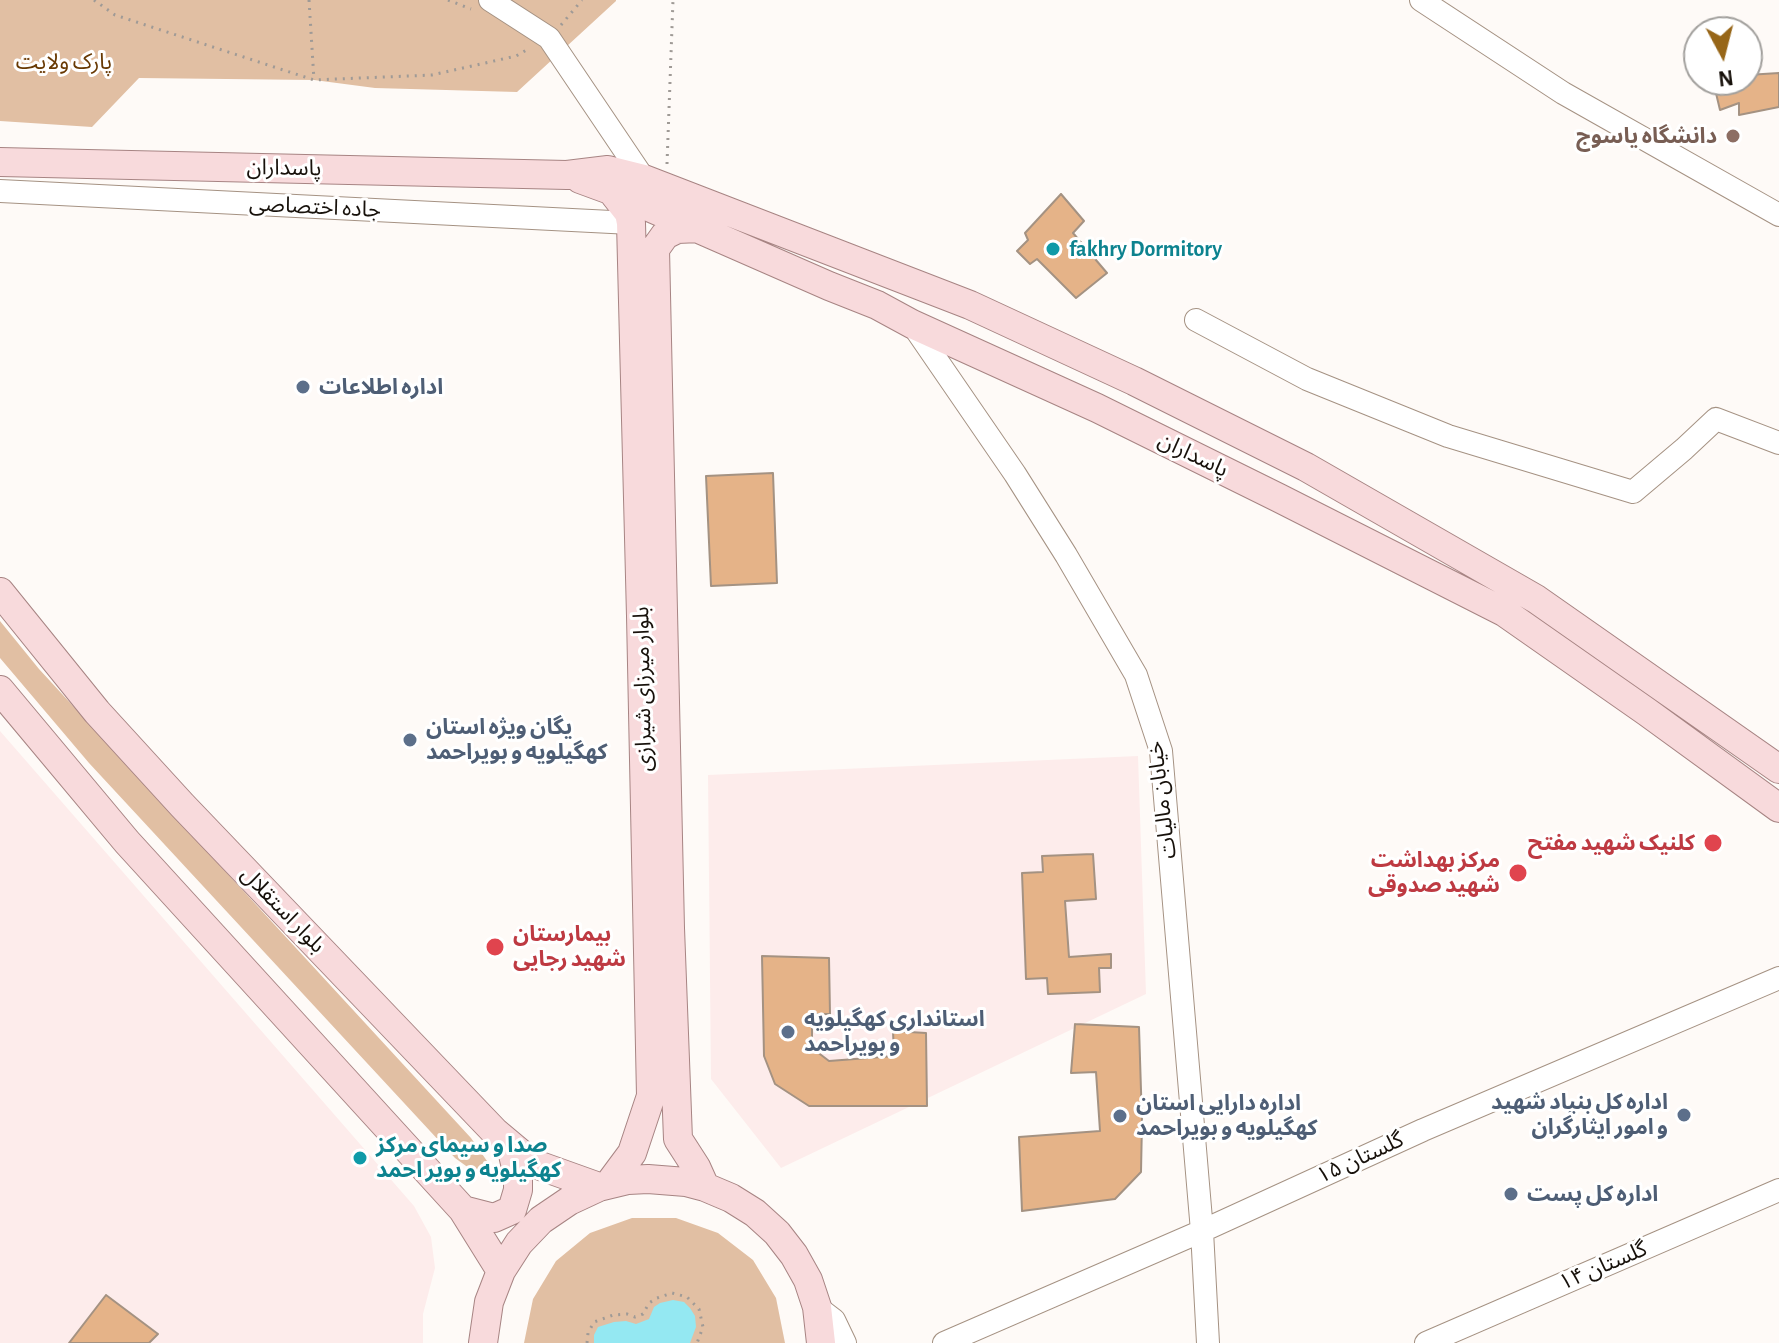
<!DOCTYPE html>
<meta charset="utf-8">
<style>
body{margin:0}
#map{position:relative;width:1779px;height:1343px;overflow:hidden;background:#fefaf7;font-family:"Alegreya Sans",sans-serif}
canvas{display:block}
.north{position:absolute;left:1683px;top:16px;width:80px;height:80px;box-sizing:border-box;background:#fff;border:2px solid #a2a09d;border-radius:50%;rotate:173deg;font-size:22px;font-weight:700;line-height:32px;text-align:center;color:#17110b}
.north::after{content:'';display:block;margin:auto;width:28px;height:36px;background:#976618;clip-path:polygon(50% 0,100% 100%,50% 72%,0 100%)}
</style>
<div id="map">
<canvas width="1779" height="1343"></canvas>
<div class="north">N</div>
</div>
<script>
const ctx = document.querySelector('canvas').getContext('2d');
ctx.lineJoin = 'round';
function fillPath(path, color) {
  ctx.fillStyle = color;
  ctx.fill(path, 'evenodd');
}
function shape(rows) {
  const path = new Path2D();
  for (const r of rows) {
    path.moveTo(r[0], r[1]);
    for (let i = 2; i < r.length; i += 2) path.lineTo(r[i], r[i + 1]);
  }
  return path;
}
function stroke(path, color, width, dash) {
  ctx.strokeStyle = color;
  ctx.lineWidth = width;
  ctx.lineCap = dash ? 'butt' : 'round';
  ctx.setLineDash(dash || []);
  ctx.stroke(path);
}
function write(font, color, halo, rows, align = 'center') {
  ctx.font = font + ' "Alegreya Sans","Noto Sans Arabic",sans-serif';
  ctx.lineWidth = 6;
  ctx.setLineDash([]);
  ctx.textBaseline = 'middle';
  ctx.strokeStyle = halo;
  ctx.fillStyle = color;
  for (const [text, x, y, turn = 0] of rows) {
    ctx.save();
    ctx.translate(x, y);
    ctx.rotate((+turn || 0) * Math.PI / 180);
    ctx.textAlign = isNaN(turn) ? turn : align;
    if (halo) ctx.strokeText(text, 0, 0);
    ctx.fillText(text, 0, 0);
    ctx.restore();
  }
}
fillPath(shape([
 [0,731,414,1206,431,1237,435,1268,423,1314,423,1343,0,1343],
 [1138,756,1146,994,781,1168,711,1079,708,775]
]), '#fdeceb');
fillPath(shape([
 [0,0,616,0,616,1,517,92,375,88,314,80,139,78,92,127,0,121],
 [0,621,39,669,471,1138,487,1161,486,1167,473,1171,455,1158,89,763,0,658],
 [632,1218,676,1218,718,1233,753,1260,776,1298,785,1343,524,1343,533,1299,556,1261,590,1233]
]), '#e1bfa3');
fillPath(shape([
 [673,1300,684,1302,690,1308,695,1316,696,1327,690,1343,594,1343,594,1335,598,1327,614,1322,626,1321,636,1324,649,1319,654,1307,660,1303]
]), '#94e8f2');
const building = shape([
 [1779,73,1779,107,1739,115,1739,103,1720,110,1715,89,1735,88,1735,80,1747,80,1747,75,1779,73],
 [1061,194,1084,221,1073,233,1107,273,1076,298,1037,259,1030,264,1017,251,1028,240,1025,233,1061,194],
 [773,473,777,583,711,586,706,476,773,473],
 [1093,854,1096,899,1065,901,1069,957,1111,954,1111,968,1099,968,1100,992,1048,994,1047,978,1026,979,1022,873,1043,872,1042,856,1093,854],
 [762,956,829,958,830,1014,812,1014,812,1048,829,1061,894,1056,893,1031,926,1033,927,1106,809,1106,775,1084,764,1056,762,956],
 [1075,1024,1139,1027,1142,1122,1141,1172,1115,1199,1022,1211,1019,1137,1100,1131,1096,1072,1071,1073,1075,1024],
 [106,1295,158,1334,149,1343,69,1343,106,1295]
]);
fillPath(building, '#e5b388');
stroke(building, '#a49282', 2);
const minor = shape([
 [490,0,549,38,644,179],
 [1421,0,1563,93,1779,215],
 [0,191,631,223],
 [1196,320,1307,379,1448,436,1633,492,1684,449,1716,419,1779,443],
 [912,324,1015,474,1066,555,1136,675,1161,751,1202,1231,1208,1343],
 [817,1307,834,1320,845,1343],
 [944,1343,1202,1231,1423,1130,1779,978],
 [1426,1343,1779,1190]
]);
const major = shape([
 [0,162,567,175,608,170,644,179,970,305,1134,381,1306,467,1536,599,1779,769],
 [580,179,610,190,829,286,877,305,912,324,1097,408,1279,498,1504,612,1647,712,1779,808],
 [700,228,677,229,665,235,655,249,670,928,678,1139,696,1167,705,1187],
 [0,592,97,712,182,805,495,1132,532,1163,599,1187],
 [0,690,127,842,463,1210,501,1271],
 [609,1184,632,1153,651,1096,641,616,631,223,629,213,611,190],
 [463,1210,494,1218,512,1210,518,1190,518,1176,511,1146],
 [483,1343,489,1302,501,1271,519,1243,541,1220,569,1201,599,1187,628,1180,648,1179,686,1182,705,1187,731,1198,755,1213,777,1233,794,1255,808,1280,817,1307,821,1343]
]);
stroke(minor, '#a59283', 24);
stroke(major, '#a78483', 30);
stroke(shape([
 [94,0,115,15,314,80,432,75,516,56,530,48],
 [309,0,314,80],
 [448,0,471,9],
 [561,25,582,0],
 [667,164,673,0],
 [587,1343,588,1333,594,1322,613,1315,627,1314,635,1317,643,1314,649,1303,657,1298,672,1293,687,1297,699,1309,703,1327,697,1343]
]), '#9f9a96', 3, [2, 6]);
stroke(minor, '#fff', 22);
stroke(major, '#f8dadc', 28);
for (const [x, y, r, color] of [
 [1733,136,8,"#8d6e63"],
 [1053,249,8,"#0f9aa8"],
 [303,387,8,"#5c6f8a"],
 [410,740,8,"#5c6f8a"],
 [1713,843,10,"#e0444e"],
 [1518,873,10,"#e0444e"],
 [495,947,10,"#e0444e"],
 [788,1032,8,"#5c6f8a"],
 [1684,1115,8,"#5c6f8a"],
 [1120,1116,8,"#5c6f8a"],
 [360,1158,8,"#0f9aa8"],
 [1511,1194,8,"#5c6f8a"]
]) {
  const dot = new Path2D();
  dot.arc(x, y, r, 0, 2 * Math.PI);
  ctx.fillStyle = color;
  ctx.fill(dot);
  stroke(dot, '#fff', 3);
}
write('22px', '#683903', '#fff', [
 ["پارک ولایت",64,62]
]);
write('bold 22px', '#785e54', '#fff', [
 ["دانشگاه یاسوج",1717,136]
], 'right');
write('22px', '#17110b', '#fff', [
 ["پاسداران",284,168,1],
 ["جاده اختصاصی",315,207,3],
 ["پاسداران",1193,455,26],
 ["بلوار میرزای شیرازی",643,689,-91],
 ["خیابان مالیات",1162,800,-97],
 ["بلوار استقلال",283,910,46],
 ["گلستان ۱۵",1360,1158,-25],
 ["گلستان ۱۴",1603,1266,-23]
]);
write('bold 22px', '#0d838f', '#fff', [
 ["fakhry Dormitory",1069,249],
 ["صدا و سیمای مرکز",376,1145],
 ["کهگیلویه و بویر احمد",376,1170]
], 'left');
write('bold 22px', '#4e5e75', '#fff', [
 ["اداره اطلاعات",319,387],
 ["یگان ویژه استان",426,727],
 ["کهگیلویه و بویراحمد",426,752],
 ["استانداری کهگیلویه",804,1019],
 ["و بویراحمد",804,1044],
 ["اداره کل بنیاد شهید",1668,1102,"right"],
 ["و امور ایثارگران",1668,1127,"right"],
 ["اداره دارایی استان",1136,1103],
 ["کهگیلویه و بویراحمد",1136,1128],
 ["اداره کل پست",1527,1194]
], 'left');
write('bold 22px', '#be3a42', '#fff', [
 ["کلنیک شهید مفتح",1695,843],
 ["مرکز بهداشت",1500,860],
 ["شهید صدوقی",1500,885],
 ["بیمارستان",513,934,"left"],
 ["شهید رجایی",513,959,"left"]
], 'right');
</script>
